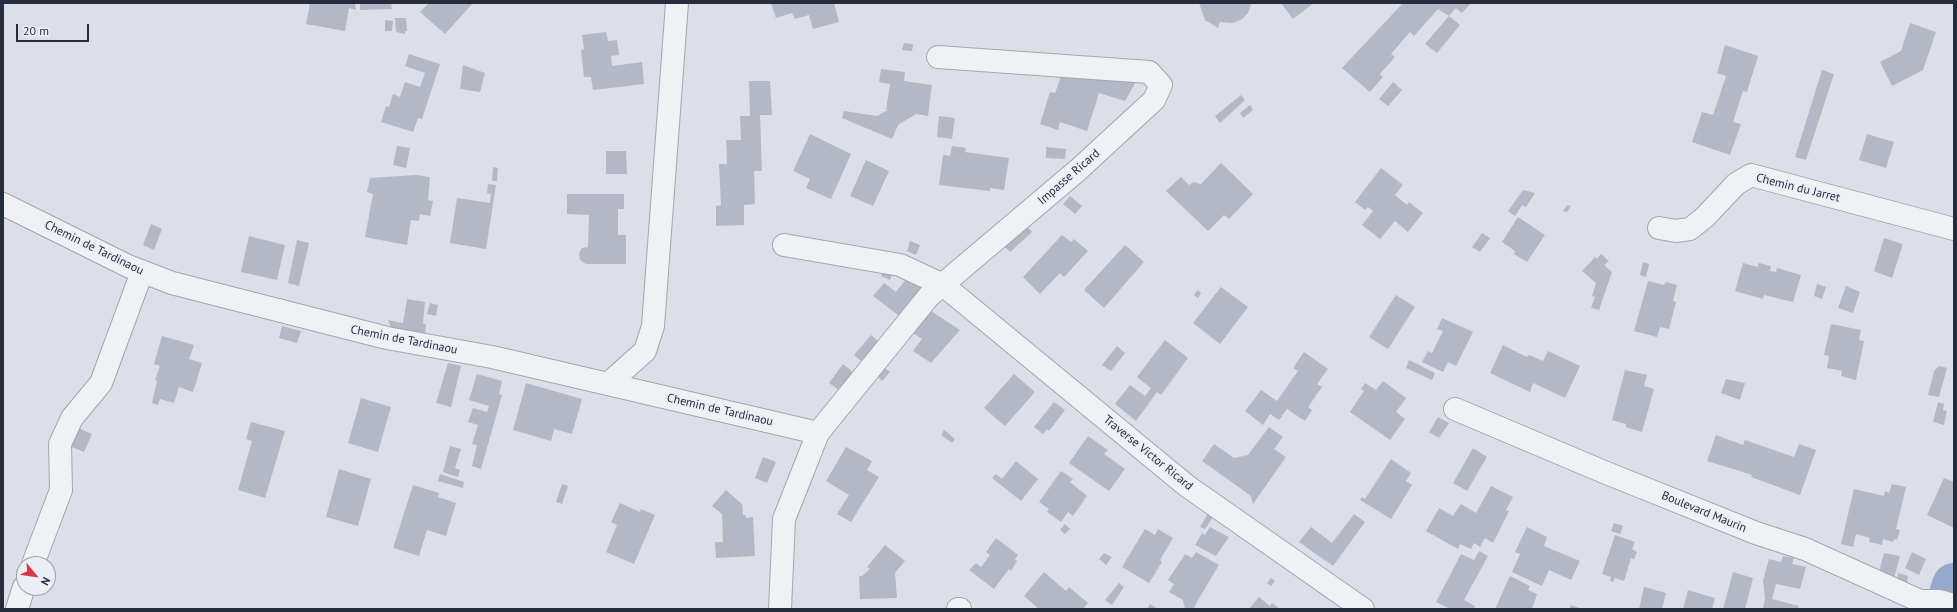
<!DOCTYPE html>
<style>
body{margin:0}
#map{position:relative;width:1957px;height:612px;overflow:hidden;background:#dcdfe7;font-family:"PT Sans",sans-serif}
canvas{display:block}
.frame{position:absolute;inset:0;border:4px solid #252c3e;pointer-events:none}
.north{position:absolute;left:16px;top:556px;width:40px;height:40px;box-sizing:border-box;background:#ebeef5;border:1px solid #9ca0ac;border-radius:50%;rotate:119deg;font-size:11px;font-weight:700;line-height:16px;text-align:center;color:#252c3e}
.north::after{content:'';display:block;margin:auto;width:14px;height:18px;background:#d53943;clip-path:polygon(50% 0,100% 100%,50% 72%,0 100%)}
.scale{position:absolute;left:16px;top:24px;width:73px;height:18px;box-sizing:border-box;border:2px solid #252c3e;border-top:0;padding-left:5px;font-size:12px;line-height:14px;white-space:nowrap;color:#252c3e;-webkit-text-stroke:3px #ebeef5;paint-order:stroke}
</style>
<div id="map">
<canvas width="1957" height="612"></canvas>
<div class="frame"></div>
<div class="north">N</div>
<div class="scale">20 m</div>
</div>
<script>
const ctx = document.querySelector('canvas').getContext('2d');
ctx.lineJoin = 'round';
function shape(rows) {
  const path = new Path2D();
  for (const r of rows) {
    path.moveTo(r[0], r[1]);
    for (let i = 2; i < r.length; i += 2) path.lineTo(r[i], r[i + 1]);
  }
  return path;
}
function stroke(path, color, width, dash) {
  ctx.strokeStyle = color;
  ctx.lineWidth = width;
  ctx.lineCap = dash ? 'butt' : 'round';
  ctx.setLineDash(dash || []);
  ctx.stroke(path);
}
function fillPath(path, color) {
  ctx.fillStyle = color;
  ctx.fill(path, 'evenodd');
}
function write(font, color, halo, rows, align = 'center') {
  ctx.font = font + ' "PT Sans",sans-serif';
  ctx.lineWidth = 3.5;
  ctx.setLineDash([]);
  ctx.textBaseline = 'middle';
  ctx.strokeStyle = halo;
  ctx.fillStyle = color;
  for (const [text, x, y, turn = 0] of rows) {
    ctx.save();
    ctx.translate(x, y);
    ctx.rotate((+turn || 0) * Math.PI / 180);
    ctx.textAlign = isNaN(turn) ? turn : align;
    if (halo) ctx.strokeText(text, 0, 0);
    ctx.fillText(text, 0, 0);
    ctx.restore();
  }
}
stroke(shape([
 [1946,609,1954,585]
]), '#94aaca', 44);
fillPath(shape([
 [310,3,355,3,356,10,349,8,345,31,306,24],
 [360,3,391,3,392,9,360,10],
 [429,3,473,3,445,34,420,12],
 [771,3,834,3,839,22,813,29,809,15,795,19,792,13,776,18],
 [1199,3,1250,3,1251,5,1248,13,1242,19,1233,23,1220,22,1218,28,1205,20],
 [1281,3,1314,3,1293,19],
 [1403,3,1471,3,1462,13,1456,8,1449,16,1438,9,1414,36,1410,32,1391,54,1395,57,1380,74,1383,77,1370,92,1342,68],
 [1449,16,1460,25,1437,53,1425,44],
 [395,18,406,18,407,31,405,31,405,34,396,32],
 [385,20,393,21,392,31,385,31],
 [1910,23,1936,32,1923,70,1892,86,1880,62,1901,51],
 [606,32,608,41,617,40,619,55,611,56,612,66,642,62,644,84,593,90,591,77,584,77,581,50,584,49,582,35],
 [904,43,913,44,912,51,902,50],
 [1725,45,1758,56,1747,92,1743,91,1733,122,1741,124,1730,155,1692,142,1702,112,1713,115,1726,76,1717,73],
 [409,54,440,64,422,119,418,118,413,132,381,122,386,106,389,107,393,94,400,97,405,82,420,87,425,73,405,66],
 [463,65,485,73,480,92,460,89],
 [881,69,905,72,904,81,932,85,928,116,916,114,898,125,892,139,842,118,844,111,877,116,888,110,886,110,890,84,879,82],
 [1822,70,1834,74,1806,160,1795,157],
 [1062,74,1137,80,1125,101,1099,93,1087,131,1060,122,1058,130,1040,124,1050,92,1055,93],
 [749,81,770,81,772,115,760,115,762,171,754,171,755,204,744,205,744,225,716,226,716,206,721,205,719,164,727,164,726,140,741,140,740,116,750,116],
 [1393,82,1402,90,1388,106,1379,99],
 [1241,95,1245,100,1220,123,1215,116],
 [1250,105,1253,110,1243,118,1240,113],
 [939,116,955,118,952,139,937,137],
 [810,134,851,154,831,199,806,188,810,179,793,171],
 [1867,134,1894,142,1886,168,1859,160],
 [397,146,410,148,406,168,393,165],
 [952,146,966,148,965,152,1009,158,1004,190,990,188,990,191,939,185,943,155,950,156],
 [1046,147,1066,149,1065,159,1046,158],
 [606,151,626,151,627,174,606,174],
 [866,160,889,171,873,206,850,196],
 [1221,163,1253,194,1229,219,1224,215,1208,231,1166,191,1181,177,1189,185,1194,182,1201,184],
 [493,167,498,168,497,181,492,181],
 [1381,168,1403,185,1395,195,1407,205,1409,202,1423,213,1408,232,1395,221,1380,239,1362,225,1373,211,1368,207,1365,210,1355,202],
 [416,175,430,177,428,200,433,201,430,216,420,214,419,221,411,220,407,245,365,237,373,194,367,192,370,178],
 [488,184,496,185,486,249,450,243,457,198,490,203,491,194,487,193],
 [1523,190,1535,193,1526,207,1522,205,1515,216,1508,211],
 [567,194,624,194,624,209,618,209,618,235,626,235,626,264,586,264,580,260,579,253,582,248,588,247,589,215,567,214],
 [1070,196,1082,206,1075,214,1063,204],
 [1567,205,1571,206,1567,212,1563,211],
 [1518,217,1545,235,1527,262,1514,254,1515,251,1502,242],
 [1024,223,1032,232,1010,252,1001,243],
 [151,224,162,229,154,250,143,245],
 [1482,233,1490,238,1480,252,1472,247],
 [1062,235,1071,242,1074,239,1088,251,1064,277,1060,273,1040,294,1023,277],
 [249,236,285,245,277,280,241,272],
 [1884,238,1903,244,1892,278,1874,271],
 [297,240,309,243,299,286,288,283],
 [910,241,920,245,916,255,907,251],
 [1125,245,1144,262,1104,308,1084,290],
 [1601,254,1609,261,1604,265,1612,272,1599,310,1591,308,1595,297,1592,296,1596,283,1582,271,1595,257,1597,259],
 [1643,262,1649,264,1646,277,1640,275],
 [1743,263,1758,267,1759,263,1771,266,1770,271,1776,272,1777,268,1801,275,1793,302,1764,295,1763,299,1735,291],
 [883,271,892,275,890,280,881,276],
 [907,278,929,287,902,318,873,296,884,283,896,292],
 [1648,281,1664,285,1666,282,1677,285,1673,301,1676,302,1669,329,1660,327,1657,337,1634,331],
 [1817,284,1826,287,1822,299,1814,296],
 [1846,286,1860,292,1853,313,1838,308],
 [1221,287,1248,307,1220,344,1193,323],
 [1198,290,1201,293,1198,298,1194,295],
 [1396,295,1415,307,1388,349,1369,337],
 [407,299,425,302,423,324,426,324,425,337,392,330,388,320,403,323],
 [430,303,438,305,436,316,427,314],
 [933,308,931,311,960,330,931,363,913,351,922,339,913,333],
 [1442,318,1473,332,1456,366,1448,362,1443,372,1422,362,1428,351,1432,353,1443,331,1437,329],
 [1831,324,1861,330,1859,340,1864,341,1856,380,1841,376,1842,371,1827,368,1829,356,1824,355],
 [282,326,301,331,297,343,279,338],
 [871,335,882,344,866,365,854,355],
 [162,336,194,345,189,359,202,363,193,392,179,387,174,403,160,399,158,405,152,403,157,381,155,380,160,366,154,364],
 [1165,340,1188,358,1161,395,1157,392,1136,421,1115,404,1130,385,1145,396,1151,388,1137,377],
 [1503,345,1527,357,1529,355,1543,361,1548,351,1580,366,1565,398,1533,383,1530,392,1490,373],
 [1117,346,1125,353,1111,371,1102,365],
 [1304,352,1328,369,1317,384,1322,387,1308,407,1312,410,1305,421,1287,409,1279,420,1270,414,1263,425,1245,411,1261,390,1277,401,1298,371,1293,368],
 [1409,360,1435,373,1432,380,1406,368],
 [448,363,461,366,451,407,436,403],
 [843,364,857,375,843,393,829,383],
 [1939,366,1947,368,1939,397,1928,395,1934,371],
 [883,367,890,372,882,381,876,375],
 [1625,370,1647,375,1644,386,1654,389,1642,432,1626,427,1626,424,1612,420],
 [477,374,502,381,499,394,502,395,481,469,472,466,477,445,472,444,478,425,468,422,473,408,487,412,489,406,469,400],
 [1014,374,1035,392,1005,426,984,408],
 [1726,379,1745,383,1740,400,1721,393],
 [1383,381,1406,398,1396,412,1405,419,1390,440,1350,412,1364,391,1361,389,1365,383,1376,390],
 [526,383,582,399,572,434,554,429,551,441,513,430],
 [361,398,391,407,378,452,348,443],
 [1054,402,1065,410,1049,431,1047,429,1043,434,1034,427],
 [1938,402,1944,404,1943,410,1947,411,1944,425,1933,422],
 [1438,417,1449,423,1439,438,1429,432],
 [251,422,285,431,265,498,238,490,252,441,246,439],
 [76,427,92,434,84,452,67,445],
 [1269,427,1283,437,1274,449,1286,457,1253,504,1251,496,1202,461,1214,444,1234,458,1248,455],
 [944,430,955,439,952,443,941,435],
 [1716,435,1743,445,1745,440,1794,457,1799,444,1816,450,1800,495,1751,477,1752,475,1743,472,1707,461],
 [1088,436,1108,450,1104,454,1125,469,1109,491,1069,463],
 [450,446,461,449,455,468,460,470,458,477,443,472],
 [846,447,872,461,867,470,879,477,851,522,837,514,849,495,826,481],
 [1473,448,1487,457,1467,491,1453,483],
 [763,457,776,462,767,483,755,478],
 [1391,459,1411,473,1406,481,1412,485,1391,519,1360,500,1362,497,1365,499],
 [1016,461,1038,479,1021,501,992,478,996,474,1002,479],
 [339,469,371,479,358,526,326,517],
 [1061,471,1073,479,1070,482,1087,496,1073,516,1068,512,1061,522,1047,512,1049,509,1039,502],
 [440,474,464,482,463,488,438,481],
 [1944,478,1954,482,1954,528,1927,515],
 [562,484,568,486,562,504,556,502],
 [1892,484,1906,487,1896,529,1900,530,1897,540,1894,539,1893,542,1883,539,1882,545,1869,542,1870,538,1856,534,1853,547,1841,544,1854,489,1884,496,1885,491,1889,493],
 [413,485,439,493,438,497,456,503,446,536,427,530,419,556,393,548],
 [1491,486,1513,497,1506,510,1509,511,1493,543,1485,538,1480,547,1474,543,1471,549,1460,544,1458,549,1426,531,1439,508,1453,516,1461,504,1476,513],
 [726,490,742,504,743,515,746,515,746,518,753,517,755,556,716,558,715,542,723,542,722,514,712,506],
 [620,503,640,512,641,509,655,515,634,564,606,552,617,525,611,522],
 [1210,510,1215,514,1205,529,1200,527],
 [1354,514,1365,522,1333,566,1299,542,1311,527,1332,543],
 [1614,523,1623,526,1620,534,1611,531],
 [1065,524,1070,529,1065,534,1060,530],
 [1210,527,1229,537,1216,556,1195,545,1202,533,1205,535],
 [1527,527,1547,537,1544,546,1580,561,1571,580,1549,570,1542,586,1512,572,1520,554,1515,552],
 [1145,529,1155,535,1158,529,1173,538,1160,560,1162,562,1149,583,1122,567],
 [1615,535,1635,542,1632,549,1637,552,1634,559,1631,558,1624,581,1615,578,1613,582,1610,581,1611,577,1602,574],
 [996,538,1018,555,1015,559,1017,561,1011,571,1009,569,994,589,969,570,976,563,981,567,990,555,986,552],
 [885,545,905,561,895,573,897,598,860,599,859,576,862,576,870,569,867,567],
 [1479,551,1488,556,1464,600,1475,606,1474,609,1450,609,1436,602,1461,554,1474,560],
 [1196,552,1219,565,1194,607,1196,609,1185,609,1183,600,1169,592,1174,584,1168,580,1185,554,1192,558],
 [1912,552,1926,559,1919,575,1905,568],
 [1104,553,1112,557,1106,565,1099,559],
 [1884,553,1900,556,1893,582,1878,575],
 [1783,556,1794,558,1792,564,1806,567,1800,589,1776,584,1772,599,1799,606,1798,609,1763,609,1765,598,1763,581,1769,559,1781,562],
 [1044,572,1066,591,1069,587,1088,603,1083,609,1039,609,1024,596],
 [1733,572,1753,578,1745,609,1723,609],
 [1898,573,1908,576,1907,583,1897,581],
 [1510,576,1530,586,1528,590,1537,594,1532,609,1495,609],
 [1271,578,1275,581,1271,586,1267,583],
 [1119,583,1124,587,1112,605,1105,600],
 [1644,587,1666,593,1662,609,1639,609],
 [1688,590,1715,598,1712,609,1683,609],
 [1259,597,1270,606,1272,603,1280,609,1249,609],
 [1150,604,1158,609,1147,609],
 [1571,605,1582,609,1569,609]
]), '#b3b8c4');
const minor = shape([
 [3,204,128,266,172,283,387,338,492,357,818,433],
 [1659,228,1676,231,1690,229,1705,217,1736,184,1751,175,1954,229],
 [784,245,900,265,943,285,1187,486,1363,609],
 [609,383,645,351,653,326,677,3],
 [1455,409,1604,472,1756,533,1805,549,1920,601,1940,601,1954,605],
 [33,564,61,490,60,444,72,418,101,383,142,272],
 [17,609,24,587],
 [780,609,784,519,818,433,929,296,1078,170,1154,100,1161,85,1149,72,938,57],
 [958,609,960,609]
]);
stroke(minor, '#a1a6b1', 24);
stroke(minor, '#eff1f5', 22);
write('12px', '#252c3e', '#ebeef5', [
 ["Impasse Ricard",1069,177,-41],
 ["Chemin du Jarret",1798,188,14],
 ["Chemin de Tardinaou",94,248,26],
 ["Chemin de Tardinaou",404,340,11],
 ["Chemin de Tardinaou",720,410,13],
 ["Traverse Victor Ricard",1148,453,39],
 ["Boulevard Maurin",1704,512,22]
]);
</script>
